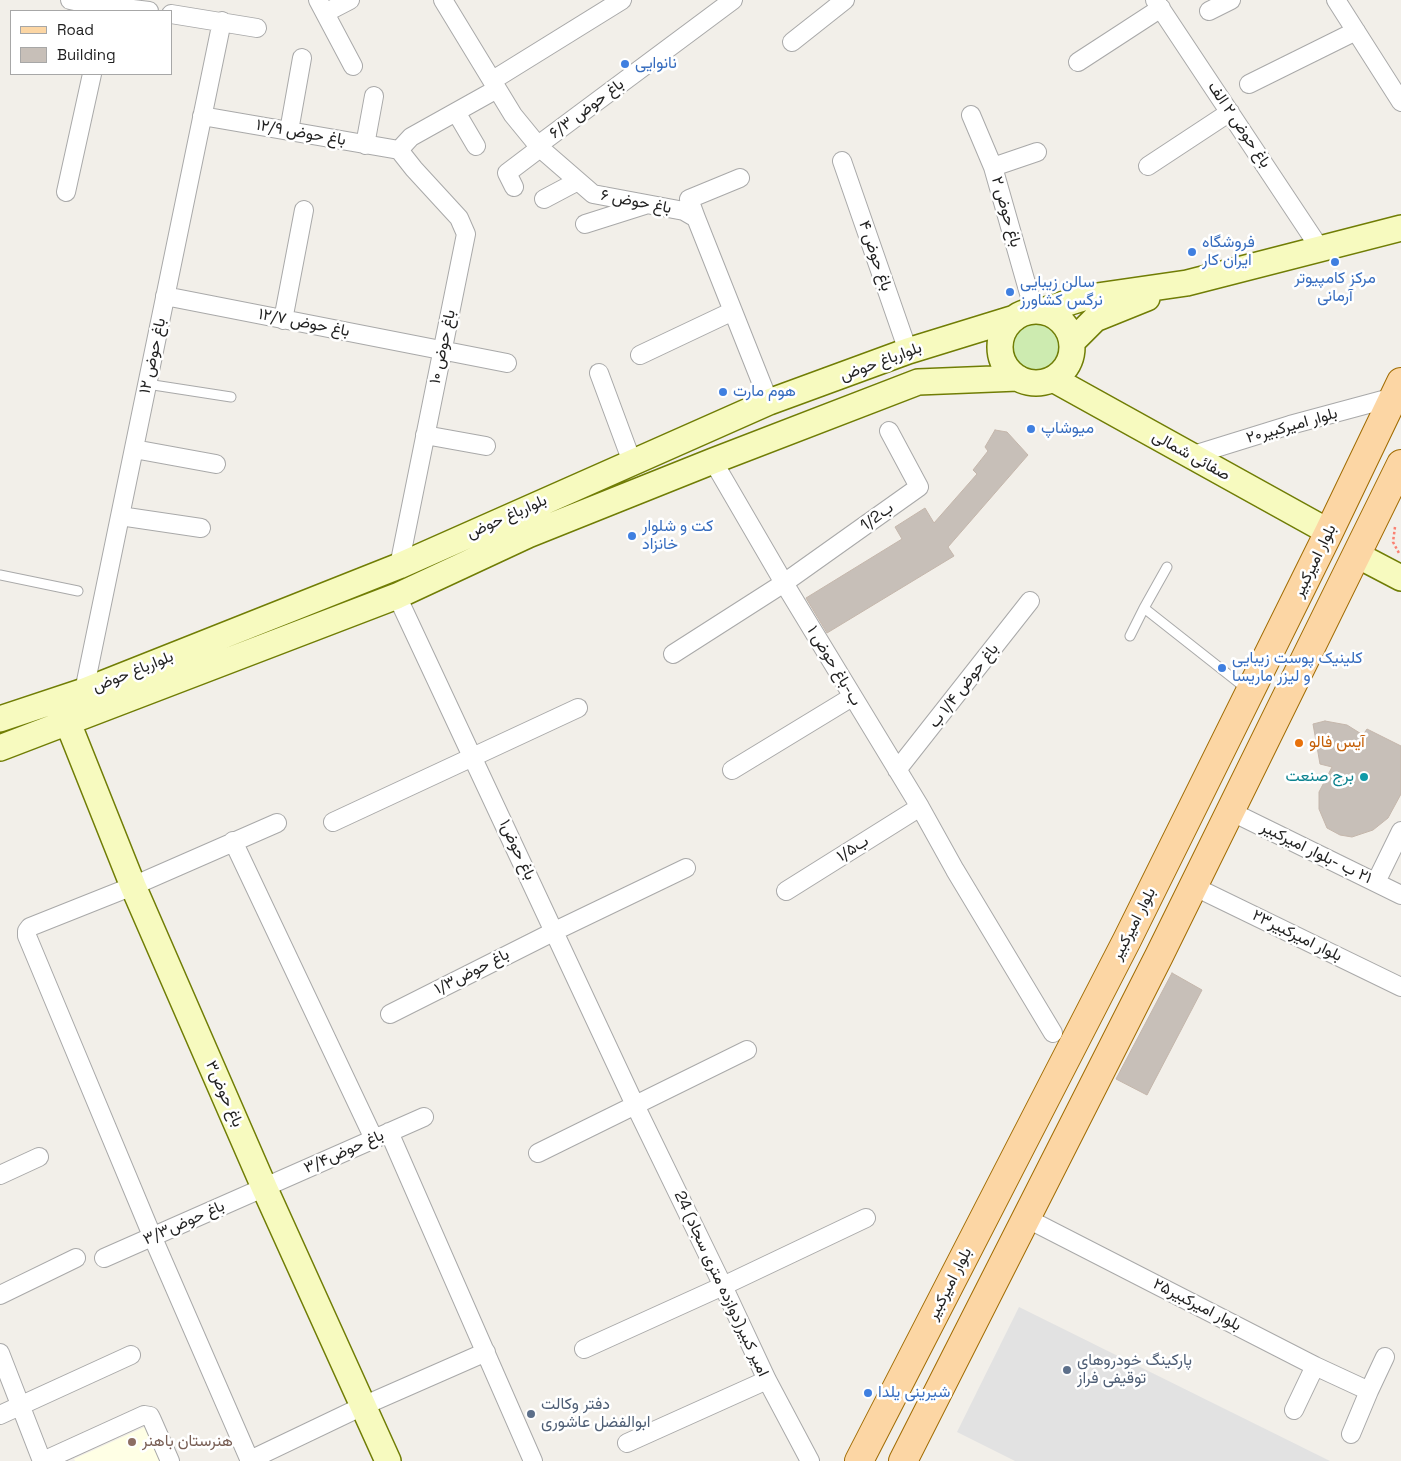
<!DOCTYPE html>
<meta charset="utf-8">
<style>
body{margin:0}
#map{position:relative;width:1401px;height:1461px;overflow:hidden;background:#f2efe9;font-family:"Space Grotesk",sans-serif}
canvas{display:block}
.legend{position:absolute;left:10px;top:10px;width:162px;height:65px;box-sizing:border-box;background:#fff;border:1px solid #a7a7a7;margin:0;padding:6px 9px;list-style:none;font-size:15px;color:#222}
.legend li{display:flex;align-items:center;gap:10px;height:25px}
.legend b{width:25px;border:1px solid #a7a7a7}
</style>
<div id="map">
<canvas width="1401" height="1461"></canvas>
<ul class="legend">
<li><b style="height:6px;background:#fcd6a4"></b>Road</li>
<li><b style="height:14px;background:#c7bfb8"></b>Building</li>
</ul>
</div>
<script>
const ctx = document.querySelector('canvas').getContext('2d');
ctx.lineJoin = 'round';
function fillPath(path, color) {
  ctx.fillStyle = color;
  ctx.fill(path, 'evenodd');
}
function shape(rows) {
  const path = new Path2D();
  for (const r of rows) {
    if (r.length === 3) {
      path.moveTo(r[0] + r[2], r[1]);
      path.arc(r[0], r[1], r[2], 0, 2 * Math.PI);
      continue;
    }
    path.moveTo(r[0], r[1]);
    for (let i = 2; i < r.length; i += 2) path.lineTo(r[i], r[i + 1]);
  }
  return path;
}
function stroke(path, color, width, dash) {
  ctx.strokeStyle = color;
  ctx.lineWidth = width;
  ctx.lineCap = dash ? 'butt' : 'round';
  ctx.setLineDash(dash || []);
  ctx.stroke(path);
}
function write(font, color, halo, rows, align = 'center') {
  ctx.font = font + ' "Space Grotesk",Vazirmatn,sans-serif';
  ctx.lineWidth = 5;
  ctx.setLineDash([]);
  ctx.textBaseline = 'middle';
  ctx.strokeStyle = halo;
  ctx.fillStyle = color;
  for (const [text, x, y, turn = 0] of rows) {
    ctx.save();
    ctx.translate(x, y);
    ctx.rotate((+turn || 0) * Math.PI / 180);
    ctx.textAlign = isNaN(turn) ? turn : align;
    if (halo) ctx.strokeText(text, 0, 0);
    ctx.fillText(text, 0, 0);
    ctx.restore();
  }
}
fillPath(shape([
 [147,1426,162,1461,75,1461,74,1459]
]), '#ffffe5');
fillPath(shape([
 [1036,348,25]
]), '#cdebb0');
fillPath(shape([
 [1019,1307,1330,1461,1015,1461,957,1432]
]), '#e2e2e2');
const building = shape([
 [995,430,1007,432,1028,455,948,547,954,556,827,633,806,598,902,539,895,527,925,508,934,523,977,474,973,470,988,451,985,447,995,430],
 [1325,721,1347,725,1363,735,1367,729,1401,746,1401,794,1388,818,1373,830,1352,837,1340,835,1327,828,1319,809,1319,792,1332,767,1320,764,1313,724,1325,721],
 [1172,973,1202,990,1147,1095,1116,1079,1172,973]
]);
fillPath(building, '#c7bfb8');
stroke(building, '#c4b6ab', 1);
const lane = shape([
 [147,384,231,397],
 [1167,567,1144,608,1248,690],
 [0,575,78,591],
 [1130,636,1144,608]
]);
const street = shape([
 [70,0,107,8,125,8,149,11],
 [318,0,353,66],
 [443,0,513,115,540,148,593,194,684,211,696,218,769,402],
 [1155,0,1321,250],
 [1336,0,1401,102],
 [1209,11,1231,0],
 [325,13,350,0],
 [171,14,257,28],
 [792,42,845,0],
 [1078,62,1161,8],
 [493,80,622,0],
 [1249,84,1356,31],
 [456,112,476,146],
 [971,115,993,167,1034,311],
 [202,116,399,150],
 [289,131,302,58],
 [365,145,374,96],
 [537,146,733,0],
 [399,150,414,169,459,218,466,234,399,566],
 [399,150,411,137,497,89],
 [842,161,908,351],
 [1148,166,1230,112],
 [993,167,1037,152],
 [514,187,507,173,540,148],
 [66,192,92,74],
 [544,199,578,181],
 [696,218,689,199,740,178],
 [585,224,645,205],
 [165,296,507,363],
 [283,320,304,210],
 [640,355,733,311],
 [599,373,632,462],
 [425,435,486,446],
 [134,449,216,464],
 [1190,456,1290,425,1394,397],
 [713,461,784,583,920,807,955,870,1053,1033],
 [120,516,201,528],
 [397,596,635,1105,723,1286,767,1380,810,1461],
 [673,654,784,583,919,487,889,431],
 [84,691,222,21],
 [732,770,852,697],
 [897,770,1030,601],
 [1230,811,1401,895],
 [333,822,578,708],
 [233,841,374,1139],
 [1376,882,1401,831],
 [1193,886,1401,987],
 [786,891,920,807],
 [390,1014,555,931,686,868],
 [389,1132,533,1461],
 [538,1153,747,1050],
 [0,1175,39,1157],
 [1026,1218,1315,1366,1369,1391],
 [104,1258,424,1117],
 [0,1295,76,1258],
 [584,1349,723,1286,866,1218],
 [0,1353,42,1461],
 [1294,1410,1315,1366],
 [0,1415,131,1355],
 [1351,1434,1369,1391,1385,1357],
 [627,1443,767,1380],
 [250,1460,363,1406,486,1352],
 [43,1461,144,1415,150,1416,152,1420,170,1461],
 [250,1461,153,1238,27,936,27,931,30,927,133,886,277,823]
]);
const secondary = shape([
 [1042,311,1083,298,1187,283,1401,228],
 [1036,347,36],
 [1072,342,1095,319,1147,298],
 [1053,379,1329,532],
 [1357,555,1401,578],
 [0,719,84,691,399,566,769,402,908,351,1015,318],
 [68,723,133,886,264,1187,388,1461],
 [0,748,397,596,528,535,713,461,918,382,1018,378]
]);
const primary = shape([
 [859,1461,1127,940,1329,532,1401,382],
 [903,1461,1159,956,1401,464]
]);
stroke(lane, '#a9a9a9', 11);
stroke(street, '#a9a9a9', 20);
stroke(secondary, '#707d05', 28);
stroke(primary, '#a06b00', 30);
stroke(shape([
 [1395,527,1393,542,1400,555]
]), '#fa8072', 2.5, [2.5, 2.5]);
stroke(lane, '#fff', 9);
stroke(street, '#fff', 18);
stroke(secondary, '#f7fabf', 25);
stroke(primary, '#fcd6a4', 28);
for (const [x, y, r, color] of [
 [625,64,5,"#3f7fe0"],
 [1192,252,5,"#3f7fe0"],
 [1335,262,5,"#3f7fe0"],
 [1010,292,5,"#3f7fe0"],
 [723,392,5,"#3f7fe0"],
 [1031,429,5,"#3f7fe0"],
 [632,536,5,"#3f7fe0"],
 [1222,668,5,"#3f7fe0"],
 [1299,743,5,"#e8710a"],
 [1364,777,5,"#0f9aa8"],
 [1067,1370,5,"#5c6f8a"],
 [868,1393,5,"#3f7fe0"],
 [531,1414,5,"#5c6f8a"],
 [132,1442,5,"#8d6e63"]
]) {
  const dot = new Path2D();
  dot.arc(x, y, r, 0, 2 * Math.PI);
  ctx.fillStyle = color;
  ctx.fill(dot);
  stroke(dot, '#fff', 2);
}
write('16px', '#366cbe', '#fff', [
 ["نانوایی",635,64],
 ["فروشگاه",1202,243],
 ["ایران کار",1202,261],
 ["مرکز کامپیوتر",1335,279,"center"],
 ["آرمانی",1335,297,"center"],
 ["سالن زیبایی",1020,283],
 ["نرگس کشاورز",1020,301],
 ["هوم مارت",733,392],
 ["میوشاپ",1041,429],
 ["کت و شلوار",642,527],
 ["خانزاد",642,545],
 ["کلینیک پوست زیبایی",1232,659],
 ["و لیزر ماریسا",1232,677],
 ["شیرینی یلدا",878,1393]
], 'left');
write('16px', '#222', '#fff', [
 ["۶/۳ باغ حوض",587,109,-37],
 ["باغ حوض ۲ الف",1239,125,56],
 ["۱۲/۹ باغ حوض",301,133,10],
 ["۶ باغ حوض",636,202,11],
 ["۲ باغ حوض",1006,212,74],
 ["۴ باغ حوض",875,256,71],
 ["۱۲/۷ باغ حوض",304,323,11],
 ["۱۰ باغ حوض",443,347,-78],
 ["۱۲ باغ حوض",153,356,-78],
 ["بلوارباغ حوض",881,362,-20],
 ["بلوار امیرکبیر۲۰",1292,426,-16],
 ["صفائی شمالی",1191,456,29],
 ["بلوارباغ حوض",507,517,-24],
 ["1/2ب",877,517,-36],
 ["بلوار امیرکبیر",1315,561,-64],
 ["۱ ب-باغ حوض",834,666,59],
 ["بلوارباغ حوض",133,672,-22],
 ["باغ حوض ۱/۴ ب",964,686,-52],
 ["ب۱/۵",853,849,-32],
 ["باغ حوض۱",517,850,65],
 ["٢١ ب -بلوار امیرکبیر",1316,853,26],
 ["بلوار امیرکبیر",1134,924,-63],
 ["۲۳بلوار امیرکبیر",1297,936,26],
 ["باغ حوض۱/۳",472,972,-27],
 ["باغ حوض۳",224,1094,66],
 ["باغ حوض۳/۴",344,1152,-24],
 ["باغ حوض۳/۳",184,1223,-24],
 ["24 امیر کبیر(دوازده متری سجاد)",721,1284,65],
 ["بلوار امیرکبیر",950,1284,-63],
 ["بلوار امیرکبیر۲۵",1197,1305,27]
]);
write('16px', '#c56008', '#fff', [
 ["آیس فالو",1309,743]
], 'left');
write('16px', '#0d838f', '#fff', [
 ["برج صنعت",1354,777]
], 'right');
write('16px', '#4e5e75', '#fff', [
 ["پارکینگ خودروهای",1077,1361],
 ["توقیفی فراز",1077,1379],
 ["دفتر وکالت",541,1405],
 ["ابوالفضل عاشوری",541,1423]
], 'left');
write('16px', '#785e54', '#fff', [
 ["هنرستان باهنر",142,1442]
], 'left');
</script>
